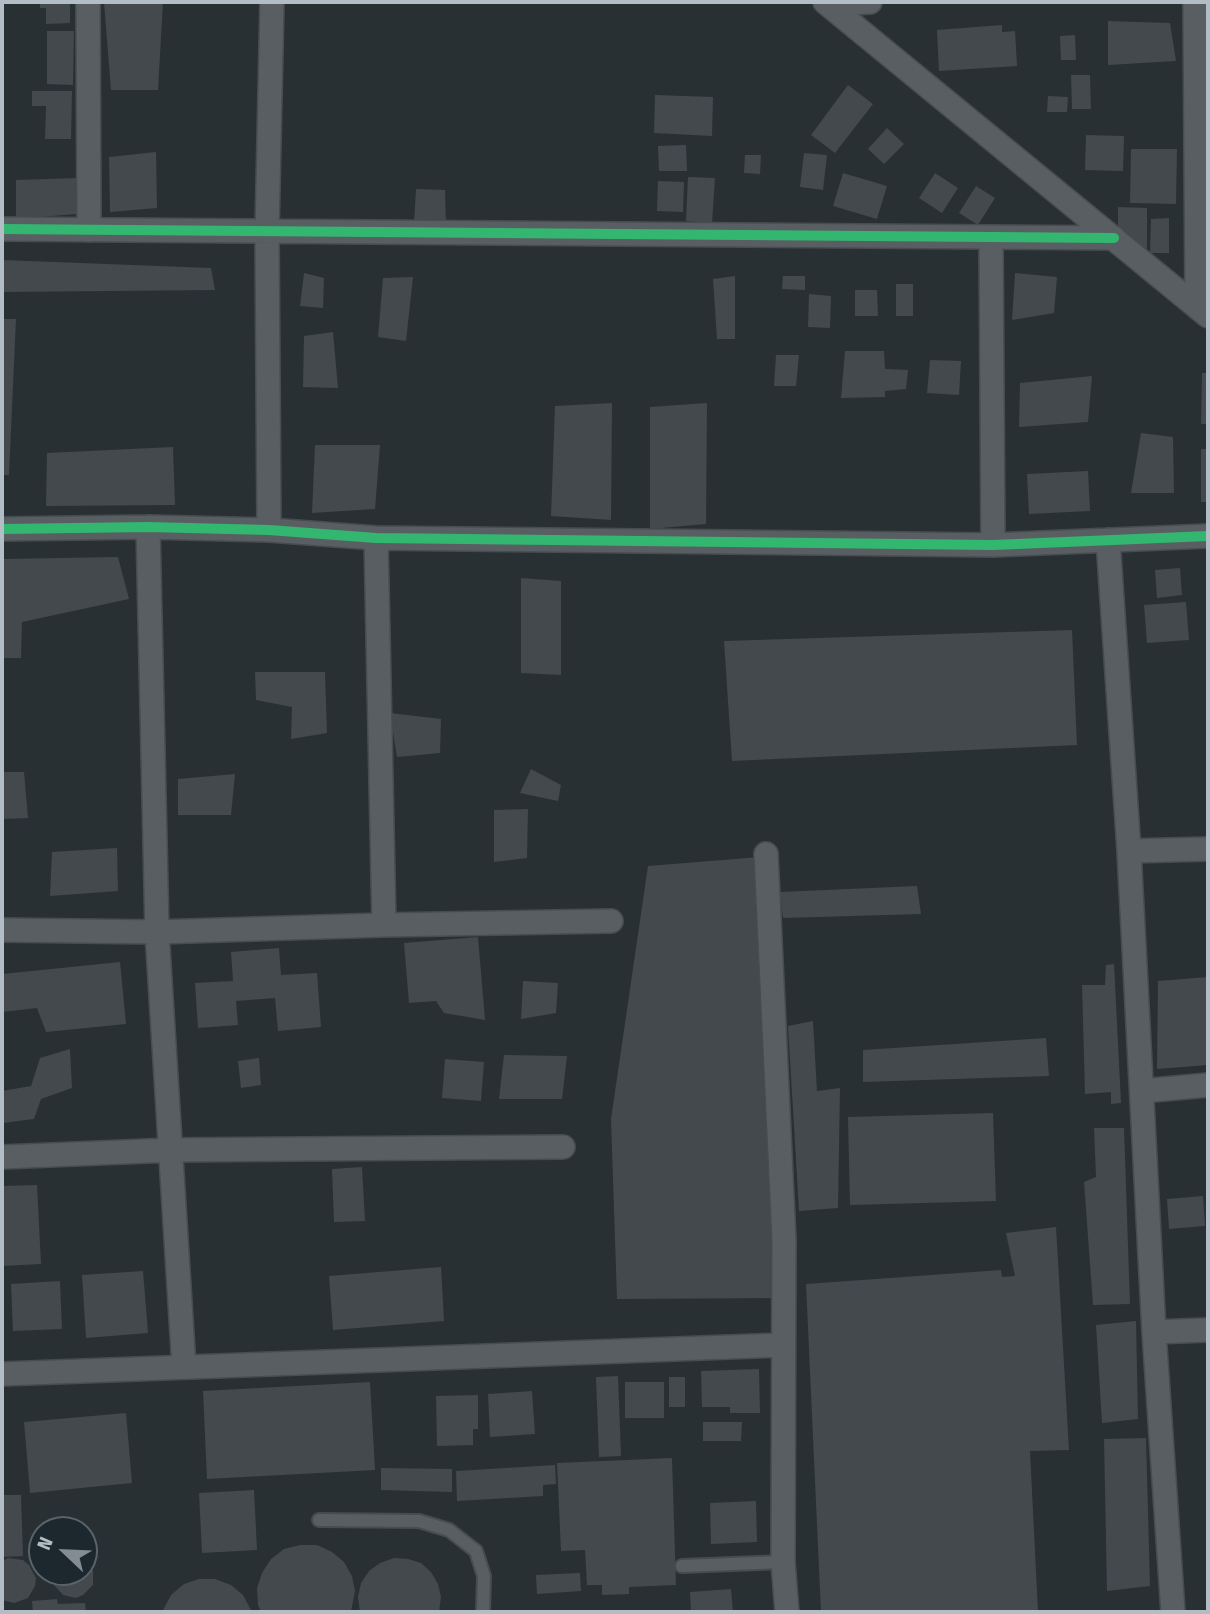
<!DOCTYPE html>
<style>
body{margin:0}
#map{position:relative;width:1210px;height:1614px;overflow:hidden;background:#293034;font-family:"Fira Sans Condensed",sans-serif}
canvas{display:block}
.frame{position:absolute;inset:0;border:4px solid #b3bdc5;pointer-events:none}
.north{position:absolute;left:28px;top:1516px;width:70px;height:70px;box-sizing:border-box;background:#1d272e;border:2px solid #59636a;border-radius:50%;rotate:293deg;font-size:19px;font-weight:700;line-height:28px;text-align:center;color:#b3bdc5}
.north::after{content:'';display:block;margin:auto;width:24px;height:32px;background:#838c92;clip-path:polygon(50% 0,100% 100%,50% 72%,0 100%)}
</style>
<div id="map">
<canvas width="1210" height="1614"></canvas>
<div class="frame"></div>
<div class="north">N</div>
</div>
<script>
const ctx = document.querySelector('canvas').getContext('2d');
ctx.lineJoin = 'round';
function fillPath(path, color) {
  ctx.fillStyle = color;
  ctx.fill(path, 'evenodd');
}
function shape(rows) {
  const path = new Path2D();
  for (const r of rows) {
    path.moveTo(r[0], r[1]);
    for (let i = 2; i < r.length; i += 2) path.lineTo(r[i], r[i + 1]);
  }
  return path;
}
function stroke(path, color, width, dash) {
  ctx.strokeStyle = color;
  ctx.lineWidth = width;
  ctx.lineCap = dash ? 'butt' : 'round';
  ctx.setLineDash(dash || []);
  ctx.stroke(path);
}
fillPath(shape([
 [40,2,70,2,70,23,46,24,46,8,40,8],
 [104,2,163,2,158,90,111,90],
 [1108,21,1170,23,1176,61,1108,65],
 [1002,25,1002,32,1015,31,1017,66,939,71,937,30],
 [47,31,74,31,73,85,47,84],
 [1075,35,1076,60,1061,60,1060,36],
 [1071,75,1090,75,1091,109,1072,109],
 [848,85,873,104,835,153,811,135],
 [32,91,72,91,71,139,45,139,46,106,32,106],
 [655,95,713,97,712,136,654,133],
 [1048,96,1068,97,1067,112,1047,112],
 [887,128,904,144,884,164,868,149],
 [1086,135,1124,136,1123,171,1085,170],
 [686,145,687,171,659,171,658,146],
 [1131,149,1177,149,1176,204,1130,203],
 [156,152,157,208,110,212,109,157],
 [804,153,827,155,823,190,800,187],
 [745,155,761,155,760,174,744,173],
 [843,173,887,186,877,219,833,206],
 [935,173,958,188,942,213,919,198],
 [688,177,715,178,712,223,686,221],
 [78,178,76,214,16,219,16,180],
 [658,181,684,182,683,212,657,211],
 [976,186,995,198,978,225,959,213],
 [416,189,445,190,446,223,414,223],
 [1118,207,1147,208,1147,256,1118,237],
 [1169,218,1169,253,1150,253,1151,219],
 [2,260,211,268,215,290,2,292],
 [304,273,324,278,323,308,300,306],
 [1015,273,1057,277,1054,313,1012,320],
 [735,276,735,339,717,339,713,279],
 [783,276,805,276,805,290,782,289],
 [413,277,406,341,378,337,383,278],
 [896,284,913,284,913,316,896,316],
 [855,290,877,290,878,316,855,316],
 [809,294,831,296,830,328,808,327],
 [2,319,16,319,9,475,2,475],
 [333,332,338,388,303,387,304,336],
 [845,351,884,351,885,369,908,370,906,389,885,391,885,397,841,398],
 [776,355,799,355,796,386,774,386],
 [930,360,961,361,959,395,927,393],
 [1202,373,1208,373,1208,424,1201,424],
 [1092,376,1088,422,1019,427,1020,383],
 [612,403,611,520,551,516,555,406],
 [707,403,706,524,650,529,650,407],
 [1141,433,1173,437,1174,493,1131,493],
 [315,445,380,445,375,509,312,513],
 [173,447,175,505,46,506,47,453],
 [1201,449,1208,449,1208,502,1201,502],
 [1088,471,1090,511,1029,514,1027,474],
 [118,557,129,599,22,622,21,658,2,658,2,559],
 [1180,568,1182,595,1157,598,1155,570],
 [521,578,561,581,561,675,521,673],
 [1186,602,1189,640,1147,643,1144,605],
 [1072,630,1077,745,732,761,724,641],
 [255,672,325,672,327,733,291,739,292,707,256,700],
 [390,713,441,719,440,753,397,757],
 [531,769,561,785,558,801,520,793],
 [2,772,24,772,28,818,2,819],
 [235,774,231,815,178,815,178,779],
 [528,809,527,858,494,862,494,810],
 [117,848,118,891,50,896,52,852],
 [760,857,782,1298,617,1299,611,1119,648,866],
 [917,886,921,914,783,918,779,892],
 [478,937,485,1020,444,1013,436,1001,409,1003,404,943],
 [279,948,281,975,317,973,321,1027,278,1031,275,998,236,1001,238,1025,198,1028,195,983,233,981,231,952],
 [120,962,126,1024,46,1032,37,1008,2,1012,2,974],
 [1114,964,1121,1103,1111,1104,1111,1092,1085,1094,1082,985,1105,985,1106,965],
 [1208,977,1208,1065,1157,1069,1158,981],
 [523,981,558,983,556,1013,521,1019],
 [813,1021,817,1091,840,1088,838,1208,799,1211,788,1026],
 [1046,1038,1049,1076,863,1082,863,1050],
 [70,1049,72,1088,41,1099,34,1119,3,1123,2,1091,31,1086,40,1058],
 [504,1055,567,1056,562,1099,499,1099],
 [259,1058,261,1085,241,1088,238,1061],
 [445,1059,484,1062,481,1101,442,1098],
 [993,1113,996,1201,850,1205,848,1117],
 [1094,1128,1124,1128,1130,1304,1093,1305,1084,1182,1096,1177],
 [362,1167,365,1221,334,1222,332,1169],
 [37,1185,41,1264,2,1266,2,1186],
 [1203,1196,1205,1226,1169,1229,1167,1199],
 [1056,1227,1069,1450,1030,1451,1038,1612,821,1612,806,1284,1001,1270,1002,1277,1015,1276,1006,1233],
 [441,1267,444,1321,333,1330,329,1276],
 [143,1271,148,1333,86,1338,82,1275],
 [60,1281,62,1329,13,1331,11,1284],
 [1136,1321,1138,1419,1102,1423,1096,1325],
 [759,1369,760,1413,730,1413,730,1407,702,1407,701,1371],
 [618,1376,621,1456,599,1457,596,1377],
 [669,1377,685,1377,685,1407,669,1407],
 [370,1382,375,1470,207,1479,203,1391],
 [625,1382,664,1382,664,1418,625,1418],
 [532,1391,535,1434,490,1437,488,1394],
 [478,1395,478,1429,473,1429,473,1445,437,1446,436,1396],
 [126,1413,132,1483,30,1493,24,1422],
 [703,1422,742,1422,741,1441,703,1441],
 [1146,1438,1150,1586,1107,1591,1104,1439],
 [672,1458,676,1585,629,1587,629,1594,602,1595,602,1585,587,1585,585,1550,561,1551,557,1463],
 [555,1465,556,1484,543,1485,543,1496,457,1501,456,1471],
 [381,1468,452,1469,452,1492,381,1490],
 [254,1490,257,1550,202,1553,199,1493],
 [2,1495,21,1495,23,1556,2,1557],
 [756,1501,757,1542,711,1544,710,1503],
 [300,1545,317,1545,332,1552,344,1562,352,1576,355,1591,351,1612,261,1612,258,1605,257,1588,262,1573,271,1559,284,1549],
 [8,1558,23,1560,29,1565,36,1578,35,1586,28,1598,14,1603,2,1600,2,1561],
 [84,1558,93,1571,93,1585,83,1595,76,1598,63,1595,54,1585,53,1572,84,1572],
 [394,1558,408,1559,421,1563,431,1572,438,1584,441,1597,439,1612,360,1612,358,1597,361,1583,369,1571,380,1563],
 [580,1573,581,1591,537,1594,536,1575],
 [199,1579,215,1579,231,1585,243,1595,252,1612,162,1612,171,1595,184,1584],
 [731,1589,733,1612,691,1612,690,1592],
 [57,1599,58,1604,85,1603,86,1612,33,1612,32,1601]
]), '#43494d');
const service = shape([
 [319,1520,419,1521,449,1530,476,1551,484,1576,483,1612],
 [682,1566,783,1562]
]);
const minor = shape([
 [88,2,89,230],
 [825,2,1208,316],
 [1195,2,1197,307],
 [828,4,870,2],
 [2,229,1114,238],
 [991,239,993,545],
 [148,527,157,932,184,1367],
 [2,529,148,527,269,530,376,538,993,545,1208,536],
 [269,530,267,232,272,2],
 [376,538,384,925],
 [1108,540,1129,851,1154,1332,1173,1612],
 [1129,851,1208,849],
 [766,854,784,1240,783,1562,787,1612],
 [2,930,157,932,384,925,611,921],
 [1142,1091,1208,1085],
 [2,1157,172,1150,563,1147],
 [1154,1332,1208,1330],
 [2,1374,783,1345]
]);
stroke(service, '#474c4f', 16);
stroke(minor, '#474c4f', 26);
stroke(service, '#595e62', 12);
stroke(minor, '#595e62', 23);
stroke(shape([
 [2,229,1114,238],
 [2,529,148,527,269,530,376,538,993,545,1208,536]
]), '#33b770', 10);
</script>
